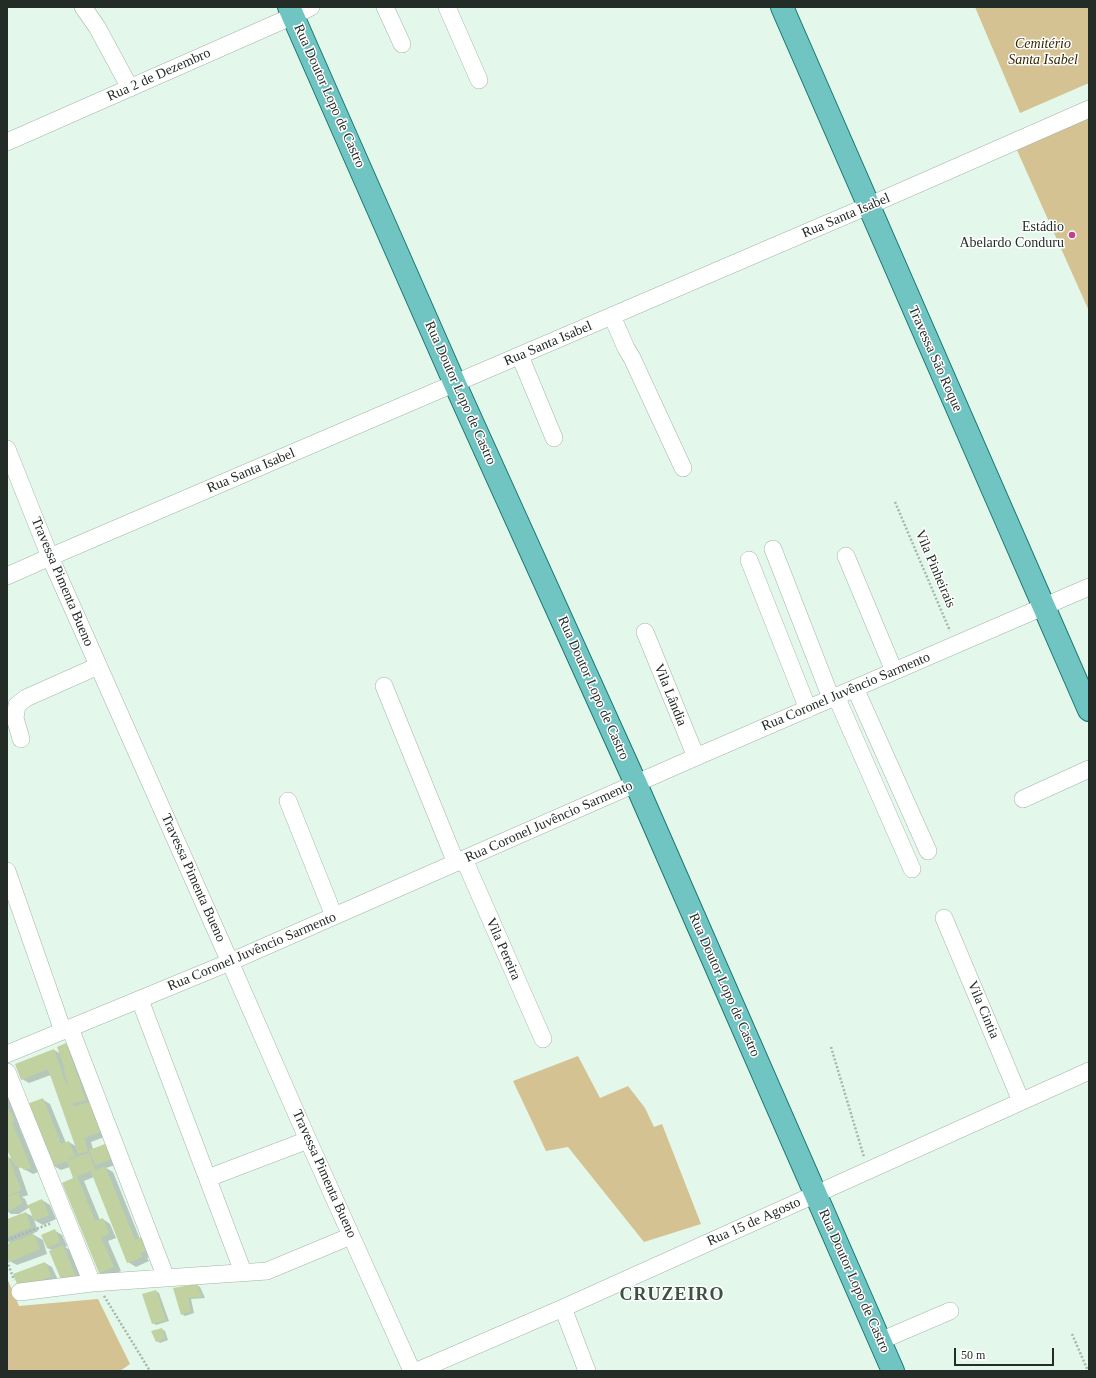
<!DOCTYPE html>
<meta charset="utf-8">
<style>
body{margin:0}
#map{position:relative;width:1096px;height:1378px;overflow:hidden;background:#e3f8ea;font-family:"Times New Roman",serif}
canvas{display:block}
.frame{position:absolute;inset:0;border:8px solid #242c27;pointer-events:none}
.scale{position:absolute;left:954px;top:1348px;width:100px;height:18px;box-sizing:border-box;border:2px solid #242c27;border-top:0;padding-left:5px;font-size:12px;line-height:14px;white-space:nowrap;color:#242c27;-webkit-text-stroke:3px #fff;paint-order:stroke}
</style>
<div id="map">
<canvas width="1096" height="1378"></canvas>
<div class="frame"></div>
<div class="scale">50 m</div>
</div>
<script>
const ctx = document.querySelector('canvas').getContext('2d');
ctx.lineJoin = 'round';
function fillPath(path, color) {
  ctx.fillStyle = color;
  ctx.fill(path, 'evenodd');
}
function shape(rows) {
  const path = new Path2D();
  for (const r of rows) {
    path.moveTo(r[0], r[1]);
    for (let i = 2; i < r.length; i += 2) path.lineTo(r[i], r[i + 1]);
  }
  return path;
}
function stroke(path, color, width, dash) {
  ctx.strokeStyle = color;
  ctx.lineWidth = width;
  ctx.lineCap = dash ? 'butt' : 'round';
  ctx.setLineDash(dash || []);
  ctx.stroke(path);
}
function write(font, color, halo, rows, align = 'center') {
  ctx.font = font + ' "Times New Roman",serif';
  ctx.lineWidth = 3;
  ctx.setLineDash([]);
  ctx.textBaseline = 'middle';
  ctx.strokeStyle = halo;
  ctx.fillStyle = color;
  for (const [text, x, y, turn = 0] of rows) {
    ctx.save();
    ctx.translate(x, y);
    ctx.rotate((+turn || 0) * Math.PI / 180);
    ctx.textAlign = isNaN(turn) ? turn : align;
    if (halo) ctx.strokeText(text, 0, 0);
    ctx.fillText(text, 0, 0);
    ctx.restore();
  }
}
fillPath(shape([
 [975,7,1089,7,1089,83,1020,113],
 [1089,116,1089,311,1016,148],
 [578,1056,600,1098,628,1086,645,1108,654,1127,662,1124,701,1224,644,1242,568,1147,546,1151,513,1081],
 [7,1278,19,1306,98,1299,130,1364,120,1371,7,1371]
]), '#d5c292');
fillPath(shape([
 [66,1045,74,1049,107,1136,91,1142,93,1149,105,1145,112,1149,118,1164,106,1168,113,1172,140,1239,155,1255,147,1258,149,1261,136,1267,128,1262,94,1177,84,1181,100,1220,103,1219,110,1224,116,1238,108,1241,121,1271,108,1277,100,1273,63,1183,74,1178,70,1167,61,1170,54,1166,42,1099,50,1104,66,1143,69,1142,77,1147,51,1075,29,1083,22,1079,54,1050,61,1054],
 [7,1091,22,1125,19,1126,38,1172,33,1174,18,1166,28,1195,22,1197,25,1199,28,1206,42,1200,50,1205,56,1219,43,1225,34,1220,38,1231,32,1234,43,1240,47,1254,17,1265,9,1261,7,1255,7,1246,11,1244,7,1241,7,1220,26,1213,34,1217,30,1207,19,1214,11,1214,7,1211,7,1157,13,1159,7,1146],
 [54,1230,62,1235,67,1246,65,1247,70,1250,83,1281,71,1286,52,1250,47,1248],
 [45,1263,52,1267,58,1280,27,1293],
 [197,1285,200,1287,205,1298,191,1299,194,1313,185,1316,182,1314,175,1288],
 [156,1291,159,1293,169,1321,156,1325,153,1323],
 [162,1329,165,1331,168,1340,160,1343,157,1341]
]), '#0003');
fillPath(shape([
 [66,1043,86,1100,73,1103,73,1107,90,1102,100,1132,84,1138,88,1151,78,1154,48,1069,21,1080,15,1064,54,1049,66,1084,68,1083,64,1071,65,1070,57,1047],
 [43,1098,61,1144,69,1141,75,1156,68,1159,68,1160,89,1153,95,1170,77,1176,95,1221,103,1218,109,1234,101,1237,114,1267,99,1273,62,1183,73,1178,67,1161,53,1166,27,1104],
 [7,1106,10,1113,11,1112,15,1121,12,1122,31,1168,24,1170,22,1167,19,1168,16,1165,15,1166,7,1150],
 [105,1144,111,1159,95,1165,89,1150],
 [7,1153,21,1190,7,1196],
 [105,1166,135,1240,142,1237,148,1250,140,1253,142,1257,127,1263,91,1172],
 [18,1193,22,1203,11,1210,7,1210,7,1197],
 [42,1199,49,1215,34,1221,28,1205],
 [26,1212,31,1227,7,1237,7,1219],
 [55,1229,60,1242,47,1248,41,1235],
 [34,1234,40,1249,9,1262,7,1257,7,1244],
 [63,1245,76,1277,62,1282,49,1251],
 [45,1262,51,1276,19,1289,13,1274],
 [197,1284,202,1297,188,1298,191,1311,181,1315,173,1288],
 [156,1290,166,1320,152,1324,142,1294],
 [162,1328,165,1339,156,1342,151,1331]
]), '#c1d2a0');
const minor = shape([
 [83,7,97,27,130,88],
 [385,7,402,44],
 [447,7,479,80],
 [7,142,293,16,311,7],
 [612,316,626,348,632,358,683,468],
 [520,356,554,438],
 [7,449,50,557,230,962,308,1140,412,1371],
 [773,549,831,698],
 [846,556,894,671],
 [749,560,808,709],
 [7,576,50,557,868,206,1089,109],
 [645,632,696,757],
 [384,686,456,863],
 [855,688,928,851],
 [836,696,912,869],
 [21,739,15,718,17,705,26,698,98,666],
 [1023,799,1089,769],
 [288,801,334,916],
 [464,859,543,1039],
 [7,871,63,1031],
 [944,918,1021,1101],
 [140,1000,243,1272],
 [70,1028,166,1278],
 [7,1054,230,962,696,757,1089,587],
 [7,1072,92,1283],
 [208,1178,308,1140],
 [20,1292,92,1283,267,1271,351,1236],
 [563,1308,587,1371],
 [880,1341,950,1311],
 [417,1371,563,1308,1089,1071]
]);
const major = shape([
 [289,7,455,384,636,784,893,1371],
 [782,7,1089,710]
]);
stroke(minor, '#a1b5a7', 18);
stroke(major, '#187771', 24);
stroke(shape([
 [895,502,950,631],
 [831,1047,864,1157],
 [7,1240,52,1223],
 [7,1261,14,1280],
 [104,1296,150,1371],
 [1072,1334,1088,1371]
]), '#a6b6ab', 2.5, [2, 2]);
stroke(minor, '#fff', 17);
stroke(major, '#70c5c2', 22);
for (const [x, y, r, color] of [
 [1072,235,4,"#c2418a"]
]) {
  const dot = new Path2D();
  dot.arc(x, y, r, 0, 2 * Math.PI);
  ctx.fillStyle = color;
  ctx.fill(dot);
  stroke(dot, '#fff', 1.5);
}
write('italic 14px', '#352700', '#fff', [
 ["Cemitério",1043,44],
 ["Santa Isabel",1043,60]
]);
write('14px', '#242c27', '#fff', [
 ["Rua 2 de Dezembro",159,75,-24],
 ["Rua Doutor Lopo de Castro",329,96,66],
 ["Rua Santa Isabel",846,216,-23],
 ["Rua Santa Isabel",548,344,-23],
 ["Travessa São Roque",935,359,66],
 ["Rua Doutor Lopo de Castro",460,393,66],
 ["Rua Santa Isabel",251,471,-23],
 ["Vila Pinheirais",935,569,67],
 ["Travessa Pimenta Bueno",62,582,67],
 ["Rua Doutor Lopo de Castro",593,688,66],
 ["Rua Coronel Juvêncio Sarmento",846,692,-23],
 ["Vila Lândia",670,695,68],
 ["Rua Coronel Juvêncio Sarmento",549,822,-24],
 ["Travessa Pimenta Bueno",193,878,66],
 ["Vila Pereira",503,949,66],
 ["Rua Coronel Juvêncio Sarmento",252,952,-23],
 ["Rua Doutor Lopo de Castro",724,985,66],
 ["Vila Cintia",983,1010,67],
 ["Travessa Pimenta Bueno",324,1174,66],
 ["Rua 15 de Agosto",754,1222,-24],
 ["Rua Doutor Lopo de Castro",854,1281,66]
]);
write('14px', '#242c27', '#fff', [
 ["Estádio",1064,227],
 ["Abelardo Conduru",1064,243]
], 'right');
ctx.letterSpacing = '1px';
write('bold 18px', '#3e4f44', '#fff', [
 ["CRUZEIRO",672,1295]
]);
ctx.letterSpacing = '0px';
</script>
